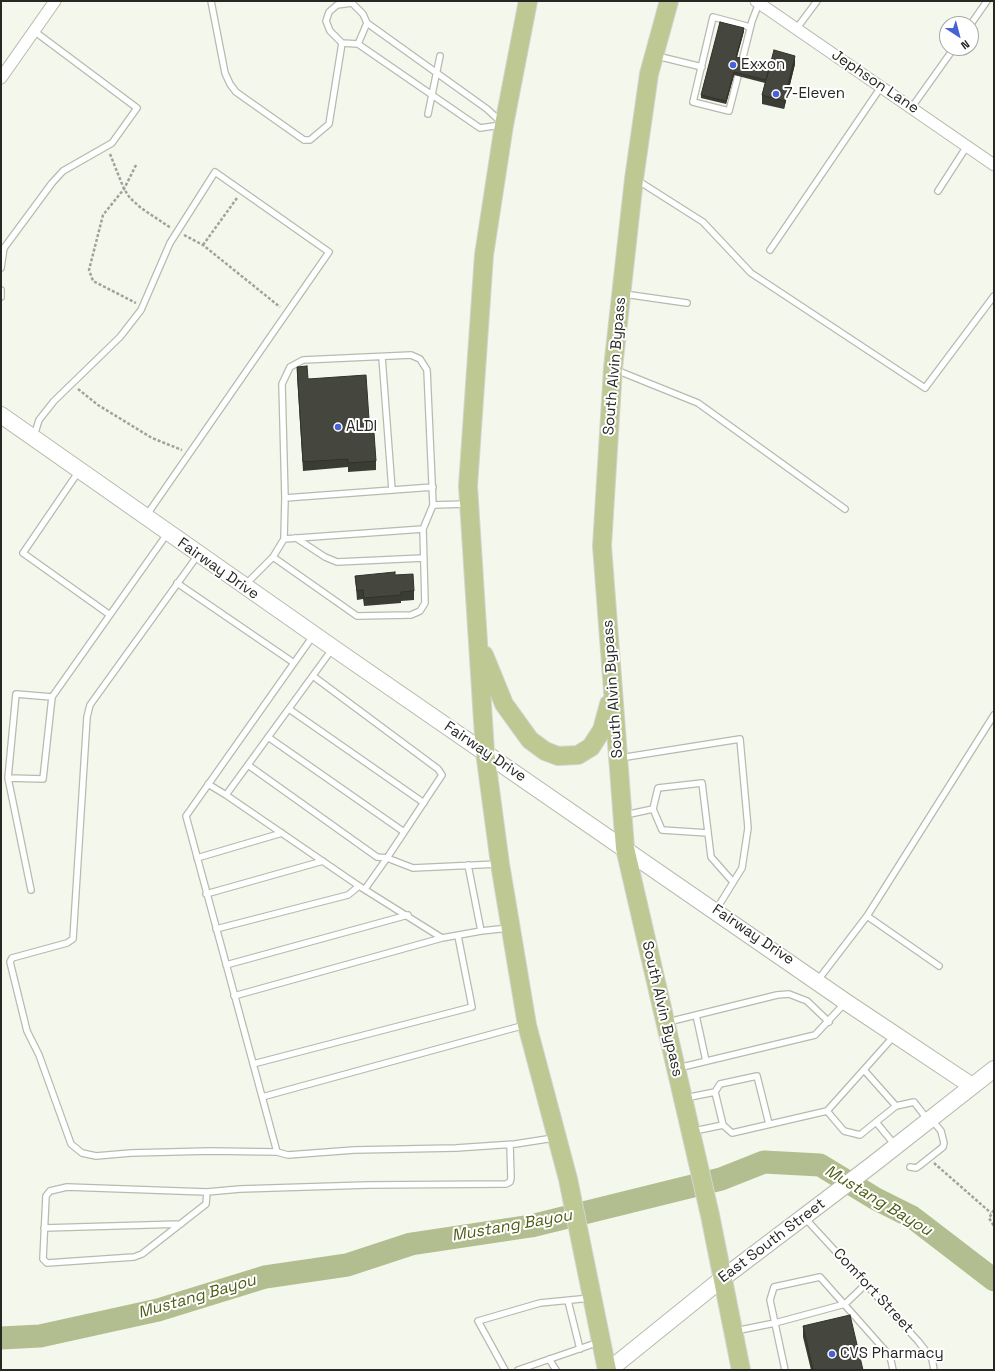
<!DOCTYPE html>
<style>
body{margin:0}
#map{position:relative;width:995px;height:1371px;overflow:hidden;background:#f4f7ec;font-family:"Space Grotesk",sans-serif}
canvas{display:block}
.frame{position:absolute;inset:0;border:2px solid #272824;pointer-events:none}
.north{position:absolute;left:939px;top:16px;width:40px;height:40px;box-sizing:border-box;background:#fff;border:1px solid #a9a9a7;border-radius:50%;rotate:144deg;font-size:11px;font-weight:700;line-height:16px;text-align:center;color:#272824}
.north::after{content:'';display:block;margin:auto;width:14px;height:18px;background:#4762d6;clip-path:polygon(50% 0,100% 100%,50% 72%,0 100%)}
</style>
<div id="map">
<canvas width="995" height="1371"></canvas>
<div class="frame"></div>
<div class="north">N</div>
</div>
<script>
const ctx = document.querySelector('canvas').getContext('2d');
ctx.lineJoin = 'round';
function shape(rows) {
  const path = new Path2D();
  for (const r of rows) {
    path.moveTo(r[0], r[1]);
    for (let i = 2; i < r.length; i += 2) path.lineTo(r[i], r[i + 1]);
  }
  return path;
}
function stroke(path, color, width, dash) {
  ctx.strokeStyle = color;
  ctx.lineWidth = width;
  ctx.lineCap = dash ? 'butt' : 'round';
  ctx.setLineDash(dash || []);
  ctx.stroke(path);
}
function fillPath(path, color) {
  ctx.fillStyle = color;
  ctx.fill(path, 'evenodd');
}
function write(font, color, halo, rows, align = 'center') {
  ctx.font = font + ' "Space Grotesk",sans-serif';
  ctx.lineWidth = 4;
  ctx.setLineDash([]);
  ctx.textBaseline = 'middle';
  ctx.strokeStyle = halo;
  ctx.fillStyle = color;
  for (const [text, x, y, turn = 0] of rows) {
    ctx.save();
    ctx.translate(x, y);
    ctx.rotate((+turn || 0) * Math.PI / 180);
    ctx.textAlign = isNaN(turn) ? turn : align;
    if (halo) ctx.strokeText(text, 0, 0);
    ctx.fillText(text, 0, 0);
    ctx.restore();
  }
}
stroke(shape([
 [1,1338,40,1336,158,1310,265,1277,347,1265,411,1244,531,1226,721,1179,764,1162,820,1165,876,1199,912,1217,994,1280]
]), '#b2be8f', 23);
const lane = shape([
 [211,1,225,73,230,84,236,92,304,140,310,140,329,124,342,43],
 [352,3,363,14,367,23,358,44,342,43,330,31,326,21,329,12,337,5,352,3],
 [367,23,487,109,501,122],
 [971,24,987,1],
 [797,28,817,1],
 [358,44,480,128,501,125],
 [657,56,702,67],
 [742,61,752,21,759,3],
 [738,76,729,111,693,102,713,17,750,27],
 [912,107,954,48],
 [428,114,440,56],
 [637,180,703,222,751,273,925,388,994,296],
 [938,191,967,146],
 [770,250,881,87],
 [1,268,4,248,52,183,63,171,112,143,137,108,34,31],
 [1,290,1,297],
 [624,294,687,303],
 [382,357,392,490],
 [616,370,698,403,845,509],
 [34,436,39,420,54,401,120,337,141,310,170,243,215,172,329,252,146,516],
 [79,471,23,553,110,615],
 [285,498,433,487],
 [296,538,325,557,337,562,424,558],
 [284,539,423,529],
 [198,555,90,705,87,717,73,939,67,943,12,958,10,962,27,1031,39,1055,71,1144,82,1153,96,1156,131,1153,210,1151,277,1152,288,1155,354,1150,456,1148,515,1144,554,1138],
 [273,557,284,539,285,498,282,384,290,367,303,360,411,355,420,359,427,370,433,505],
 [177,583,294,663],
 [246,584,273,557,357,616,411,615,420,611,425,603,423,529,433,505,467,504],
 [333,648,226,795,359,886,442,938,481,931,509,928],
 [289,709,424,803],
 [268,737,404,832],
 [620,758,740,739,748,828,742,868,716,910],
 [248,765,377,857,387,858,442,775,438,769,313,676],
 [8,778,43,779,52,697,167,534],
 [208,784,226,795],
 [653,809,662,830,708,833],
 [625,815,653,809,658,788,702,783,711,857,733,882],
 [197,858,282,833],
 [468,865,481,931],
 [365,889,387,858,413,868,498,864],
 [31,890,8,778,16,694,52,697],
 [206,894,323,861],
 [867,916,939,966],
 [216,929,348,895,359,886],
 [226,965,408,915],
 [818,980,867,916,994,715],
 [234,996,442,938],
 [696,1015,706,1061],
 [668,1022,777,995,789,994,807,1001,829,1022],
 [253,1064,472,1007,458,936],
 [678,1068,815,1035,845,1003],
 [864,1070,896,1106,914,1102,928,1120],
 [715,1092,723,1125],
 [262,1097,525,1025],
 [685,1098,715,1092,720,1084,757,1076,769,1124],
 [827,1111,844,1131,860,1135,876,1122,894,1144],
 [876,1122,896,1106],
 [694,1131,723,1125,732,1133,827,1111,894,1036],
 [277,1152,186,816,313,636],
 [910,1167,916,1168,919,1166,943,1147,944,1143,941,1131,932,1120],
 [207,1192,67,1187,50,1191,46,1196,43,1259,47,1263,134,1257,142,1254,206,1204,207,1192,240,1189,368,1185,506,1184,510,1182,511,1178,510,1145],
 [804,1217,918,1341,932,1359,934,1370],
 [44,1228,181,1224],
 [568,1301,580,1349],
 [735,1331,775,1323,845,1304,866,1284],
 [549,1359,556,1370],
 [505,1370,478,1321,540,1303,591,1298],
 [518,1370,599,1342],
 [785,1370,770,1300,774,1287,820,1277,890,1356,893,1370]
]);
const street = shape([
 [756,1,994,165],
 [1,78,55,1]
]);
const secondary = shape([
 [1,415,342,654,846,1002,972,1086],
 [609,1370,723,1278,872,1165,994,1069]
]);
const primary = shape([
 [528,1,504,125,484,255,468,486,485,752,500,864,527,1025,568,1179,607,1370],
 [669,1,649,74,634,179,613,368,602,546,625,848,710,1215,741,1370],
 [484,655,504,704,530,740,545,751,558,756,578,755,591,747,602,730,609,704]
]);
stroke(lane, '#b7baaf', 8);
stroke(street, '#b7baaf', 13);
stroke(secondary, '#b7baaf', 18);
stroke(primary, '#d4d4d3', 20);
stroke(shape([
 [110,154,124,189,130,198,141,208,171,228],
 [136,165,124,189,103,215,89,270,93,281,136,303],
 [184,235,203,245,280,307],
 [203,245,237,198],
 [78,389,98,405,152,438,182,450],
 [934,1163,991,1213],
 [994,1210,989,1218,994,1226]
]), '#a1a39b', 2.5, [3, 2]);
stroke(lane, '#fff', 5.5);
stroke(street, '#fff', 11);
stroke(secondary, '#fff', 16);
stroke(primary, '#bdc893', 18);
fillPath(shape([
 [744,31,737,57,770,65,795,64,784,109,762,104,762,95,765,83,734,75,726,104,701,98,701,95],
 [297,367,308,379,370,434,376,461,376,470,348,472,348,467,303,471,297,375],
 [395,575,414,591,414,600,401,601,401,603,364,606,363,599,357,600,355,576],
 [803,1326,863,1370,811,1370,803,1337]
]), '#3b3d35');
fillPath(shape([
 [744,28,744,31,736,60,736,57],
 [795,56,795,64,784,109,784,101],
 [734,72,734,75,726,104,726,101]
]), '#30322b');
const building = shape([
 [720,22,744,28,736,57,770,65,766,80,734,72,726,101,701,95,720,22],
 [774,50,795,56,784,101,762,95,774,50],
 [307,366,308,379,366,375,370,434,374,433,376,461,348,463,348,459,303,462,297,367,307,366],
 [395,572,395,575,413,574,414,591,401,592,401,595,364,598,363,590,357,591,355,576,395,572],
 [850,1315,863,1370,813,1370,803,1326,850,1315]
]);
fillPath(building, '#45473e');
stroke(building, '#30322b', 1);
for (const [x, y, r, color] of [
 [733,65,4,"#4762d6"],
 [776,94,4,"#4762d6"],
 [338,427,4,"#4762d6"],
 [832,1354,4,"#4762d6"]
]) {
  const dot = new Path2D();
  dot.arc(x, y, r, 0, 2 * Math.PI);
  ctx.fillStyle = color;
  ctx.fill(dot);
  stroke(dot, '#fff', 1.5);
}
write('15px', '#272824', '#fff', [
 ["Exxon",741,65],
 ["7-Eleven",784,94],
 ["ALDI",346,427],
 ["CVS Pharmacy",840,1354]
], 'left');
write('15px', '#272824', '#fff', [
 ["Jephson Lane",875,82,34],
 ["South Alvin Bypass",615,366,-85],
 ["Fairway Drive",218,569,35],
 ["South Alvin Bypass",613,689,-94],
 ["Fairway Drive",485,752,34],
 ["Fairway Drive",753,935,34],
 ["South Alvin Bypass",662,1009,77],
 ["East South Street",772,1241,-37],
 ["Comfort Street",873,1291,47]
]);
write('italic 16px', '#4f5c15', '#fff', [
 ["Mustang Bayou",878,1201,31],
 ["Mustang Bayou",512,1226,-10],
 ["Mustang Bayou",197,1297,-16]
]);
</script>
